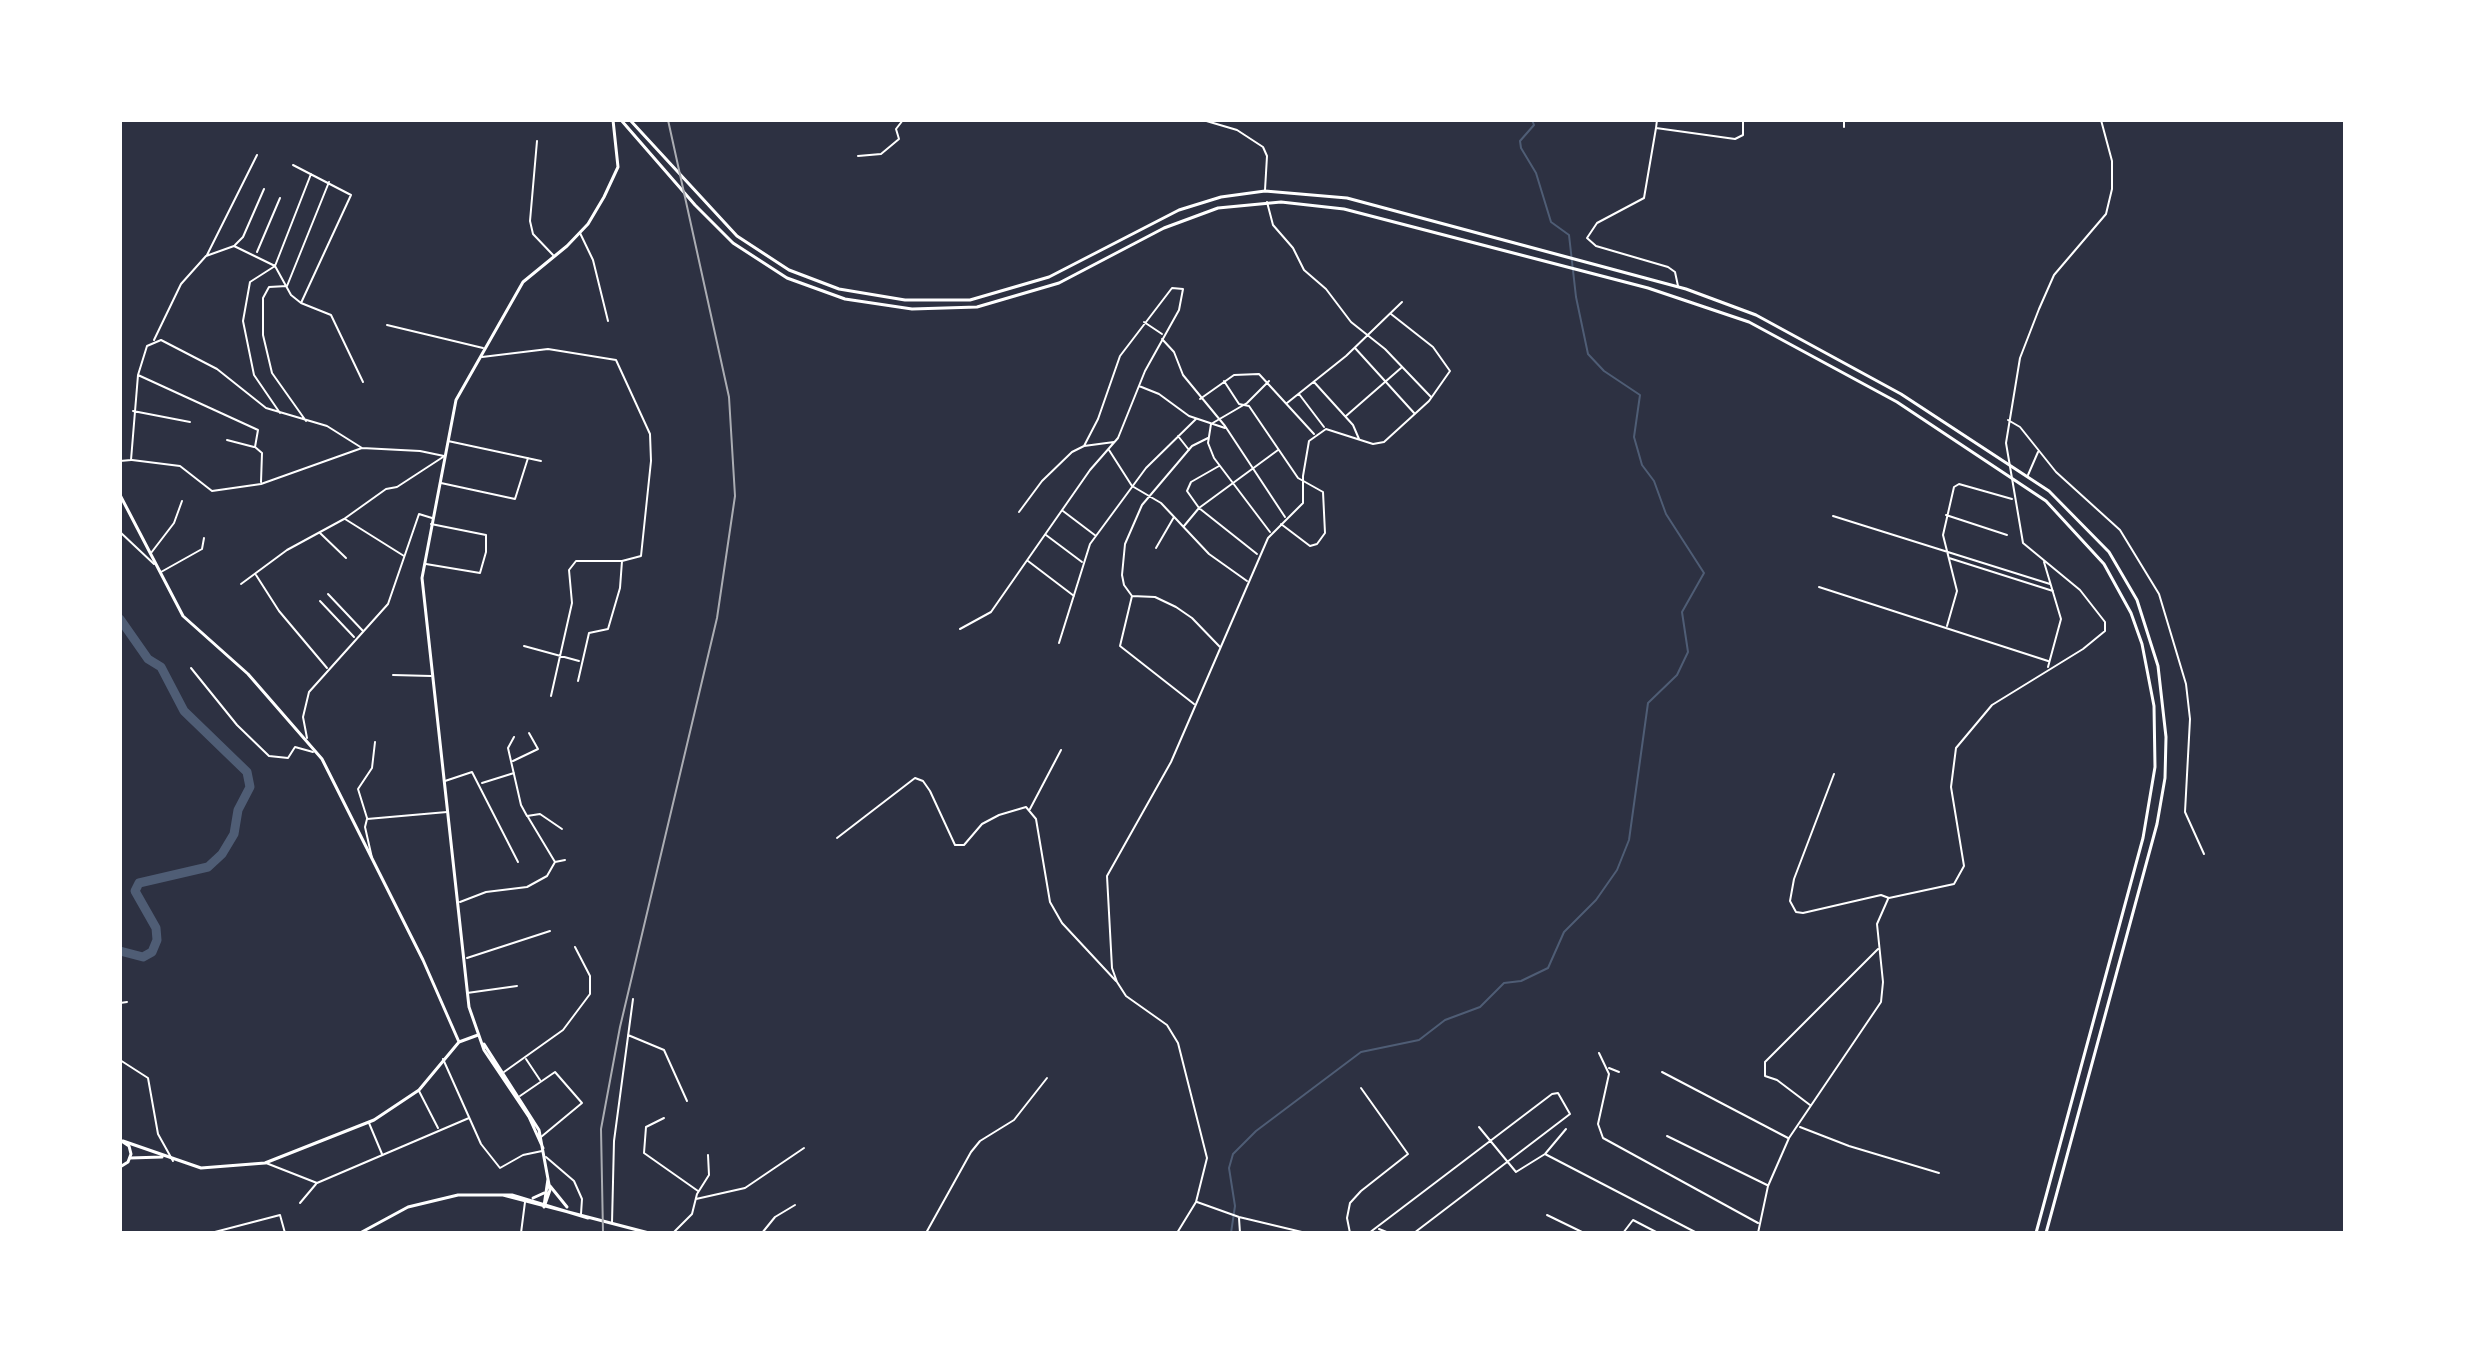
<!DOCTYPE html>
<style>
body{margin:0}
#map{position:relative;width:2465px;height:1353px;overflow:hidden;background:#2d3142;font-family:"Public Sans",sans-serif}
canvas{display:block}
.frame{position:absolute;inset:0;border:122px solid #fff;pointer-events:none}
</style>
<div id="map">
<canvas width="2465" height="1353"></canvas>
<div class="frame"></div>
</div>
<script>
const ctx = document.querySelector('canvas').getContext('2d');
ctx.lineJoin = 'round';
function shape(rows) {
  const path = new Path2D();
  for (const r of rows) {
    path.moveTo(r[0], r[1]);
    for (let i = 2; i < r.length; i += 2) path.lineTo(r[i], r[i + 1]);
  }
  return path;
}
function stroke(path, color, width, dash) {
  ctx.strokeStyle = color;
  ctx.lineWidth = width;
  ctx.lineCap = dash ? 'butt' : 'round';
  ctx.setLineDash(dash || []);
  ctx.stroke(path);
}
stroke(shape([
 [1231,1233,1235,1206,1229,1168,1233,1154,1256,1131,1361,1052,1419,1040,1445,1020,1480,1007,1504,983,1521,981,1548,968,1564,932,1596,900,1617,870,1629,840,1648,703,1677,675,1688,652,1682,612,1704,573,1666,514,1654,481,1642,465,1634,437,1640,395,1604,371,1588,354,1576,297,1569,235,1551,222,1536,173,1521,148,1520,141,1534,125,1532,120]
]), '#4f5d75', 2);
stroke(shape([
 [120,619,148,659,161,667,184,711,247,772,250,787,238,810,234,834,222,854,208,867,139,883,135,891,156,928,157,940,152,952,143,957,120,951]
]), '#4f5d75', 9);
stroke(shape([
 [1203,120,1237,130,1263,147,1267,156,1265,190],
 [1657,120,1656,128,1735,139,1743,135,1743,120],
 [1844,120,1844,127],
 [1656,128,1644,198,1597,223,1587,238,1596,246,1668,267,1675,272,1678,286],
 [537,141,530,221,533,234,553,255],
 [858,156,881,154,899,139,896,129,903,120],
 [1267,202,1273,225,1293,248,1304,270,1326,289,1351,322,1385,349,1431,397],
 [580,233,593,260,608,321],
 [235,245,243,237,264,189],
 [257,252,280,198],
 [207,255,257,155],
 [301,303,331,315,363,382],
 [1144,322,1162,334],
 [387,325,483,348],
 [1162,339,1174,352,1183,375,1225,426,1285,517],
 [154,340,181,284,206,256,234,246,275,266,291,295,301,303,351,195,293,165],
 [1355,348,1415,414],
 [482,357,548,349,616,360,650,434,651,461,641,556,622,561,576,561,569,570,572,603,551,696],
 [138,375,258,430,255,447,262,453,261,482],
 [1224,381,1239,404,1249,406,1298,478,1323,492,1325,533,1317,544,1310,546,1281,524],
 [1269,381,1247,403,1211,424,1208,443,1214,458,1270,532],
 [1314,382,1353,425,1359,439],
 [1139,386,1159,394,1189,416,1225,428],
 [1299,394,1324,427],
 [1200,399,1234,375,1259,374,1314,434],
 [1287,403,1346,356,1402,302],
 [133,411,190,422],
 [280,413,254,375,243,321,250,282,275,266,311,174],
 [1346,416,1401,368],
 [2008,420,2020,427,2056,472,2120,530,2159,594,2186,684,2190,719,2185,812,2204,854],
 [306,421,272,373,263,335,263,298,269,287,287,286,329,182],
 [1178,436,1189,450],
 [227,440,254,447],
 [448,441,541,461],
 [1109,450,1132,486,1161,503,1209,554,1247,581],
 [132,460,180,466,212,491,261,484,362,448],
 [120,461,131,460,138,375,147,346,161,340,217,369,266,408,327,426,362,448,420,451,444,456],
 [1219,466,1191,482,1187,491,1199,508,1257,554],
 [2028,475,2038,452],
 [441,483,515,499,528,458],
 [1063,511,1096,536],
 [1019,512,1042,481,1072,452,1084,446,1114,442],
 [1946,515,2007,535],
 [1833,516,2050,584],
 [345,519,404,556],
 [1184,526,1199,508,1278,450],
 [120,532,154,564],
 [320,533,346,558],
 [1046,535,1082,562],
 [1156,548,1174,517],
 [151,553,174,523,182,501],
 [1949,558,2053,591],
 [1028,561,1074,596],
 [2044,562,2061,619,2048,667],
 [426,564,480,573,486,552,486,535,431,524],
 [161,572,202,549,204,538],
 [256,575,279,611,327,668],
 [241,584,287,550,344,519,386,489,397,487,443,457],
 [1819,587,2048,661],
 [328,594,363,631],
 [1132,596,1155,597,1176,607,1192,618,1220,647],
 [320,601,354,637],
 [1947,626,1957,591,1943,535,1954,487,1959,484,2012,499],
 [960,629,991,612,1090,470,1118,438,1145,371,1179,310,1183,289,1172,288,1120,356,1098,419,1084,446],
 [1059,643,1090,544,1146,468,1196,419],
 [524,646,579,661],
 [191,668,237,725,269,756,288,758,295,747,313,752],
 [393,675,431,676],
 [578,681,589,633,608,629,620,588,622,561],
 [1194,704,1120,646,1132,596,1124,585,1122,575,1125,544,1142,505,1192,446,1208,438],
 [514,737,508,748,521,805,527,816,540,814,562,829],
 [307,738,303,717,309,692,388,604,419,514,432,518],
 [513,761,538,749,529,733],
 [1834,774,1794,879,1790,901,1796,912,1803,913,1881,895,1889,898,1954,884,1964,866,1951,787,1956,748,1992,705,2083,649,2105,631,2105,622,2080,590,2023,543,2006,443,2020,358,2039,309,2054,275,2106,214,2112,189,2112,161,2101,120],
 [445,781,472,772,518,862],
 [482,783,514,773],
 [1030,809,1061,750],
 [528,817,555,862,565,860],
 [367,818,358,789,372,768,375,742],
 [837,838,915,778,923,781,930,791,955,845,964,845,982,824,999,815,1026,807,1036,819,1050,902,1062,923,1116,981],
 [372,858,365,827,367,819,447,812],
 [460,902,486,892,527,887,547,876,555,862],
 [467,958,550,931],
 [467,993,517,986],
 [120,1003,127,1002],
 [628,1035,664,1050,687,1101],
 [1599,1053,1609,1074,1598,1124,1603,1138,1758,1223],
 [443,1059,481,1144,500,1168,523,1155,542,1151],
 [526,1059,540,1080],
 [120,1060,148,1078,158,1134,173,1161],
 [1609,1068,1619,1072],
 [504,1072,563,1030,590,994,590,976,575,947],
 [1662,1072,1788,1138],
 [419,1091,438,1128],
 [520,1096,555,1072,582,1103,541,1137],
 [1810,1105,1777,1080,1765,1076,1765,1062,1878,949],
 [664,1118,646,1127,644,1153,698,1191],
 [369,1123,382,1154],
 [1479,1127,1516,1172,1545,1154,1566,1129],
 [1800,1127,1849,1146,1939,1173],
 [1667,1136,1767,1185],
 [1545,1154,1697,1233],
 [546,1157,574,1181,582,1199,581,1214],
 [266,1163,317,1183,469,1118],
 [696,1199,745,1188,804,1148],
 [1197,1202,1239,1217,1306,1233],
 [300,1203,316,1184],
 [1547,1215,1584,1233],
 [1239,1218,1240,1233],
 [612,1223,614,1141,633,999],
 [1379,1229,1389,1233],
 [211,1233,280,1215,285,1233],
 [521,1233,525,1202],
 [673,1233,692,1214,697,1194,709,1175,708,1155],
 [762,1233,775,1217,795,1205],
 [926,1233,971,1152,980,1141,1014,1120,1047,1078],
 [1177,1233,1196,1202,1207,1158,1178,1043,1167,1025,1126,996,1117,982,1112,968,1107,876,1171,762,1268,538,1303,503,1303,476,1309,441,1326,429,1373,444,1384,442,1429,401,1450,371,1433,347,1391,314],
 [1350,1233,1347,1218,1350,1203,1361,1191,1408,1154,1361,1088],
 [1369,1233,1552,1094,1558,1093,1570,1114,1414,1233],
 [1623,1233,1633,1220,1658,1233],
 [1758,1233,1768,1186,1789,1138,1881,1002,1883,982,1877,924,1888,899]
]), '#fff', 2);
stroke(shape([
 [120,495,183,616,248,674,322,759,423,960,459,1042],
 [123,1141,201,1168,265,1163,374,1120,419,1090,459,1042,478,1035],
 [130,1158,162,1157]
]), '#fff', 3);
stroke(shape([
 [484,1044,539,1130,550,1190,544,1207],
 [543,1148,529,1117,484,1050,469,1007,422,578,456,400,523,282,567,246,588,224,604,197,618,167,613,120],
 [544,1206,548,1179]
]), '#fff', 3);
stroke(shape([
 [550,1186,567,1207],
 [503,1195,649,1233],
 [533,1198,544,1193],
 [360,1233,408,1207,458,1195,512,1195,588,1218]
]), '#fff', 3);
stroke(shape([
 [621,120,695,205,733,243,787,278,845,299,912,309,977,307,1059,283,1164,228,1218,208,1281,202,1344,209,1648,288,1749,322,1897,402,2046,501,2104,564,2131,613,2142,644,2154,706,2155,767,2143,838,2036,1233],
 [630,120,737,236,789,270,839,289,905,300,970,300,1049,277,1179,210,1221,197,1265,191,1347,198,1686,289,1756,315,1901,394,2049,491,2109,552,2137,600,2158,666,2166,737,2165,778,2157,824,2046,1233],
 [120,1140,129,1146,131,1154,128,1162,120,1167]
]), '#fff', 3);
stroke(shape([
 [603,1233,601,1129,620,1027,717,618,735,496,729,397,668,120]
]), '#abadb3', 2);
</script>
